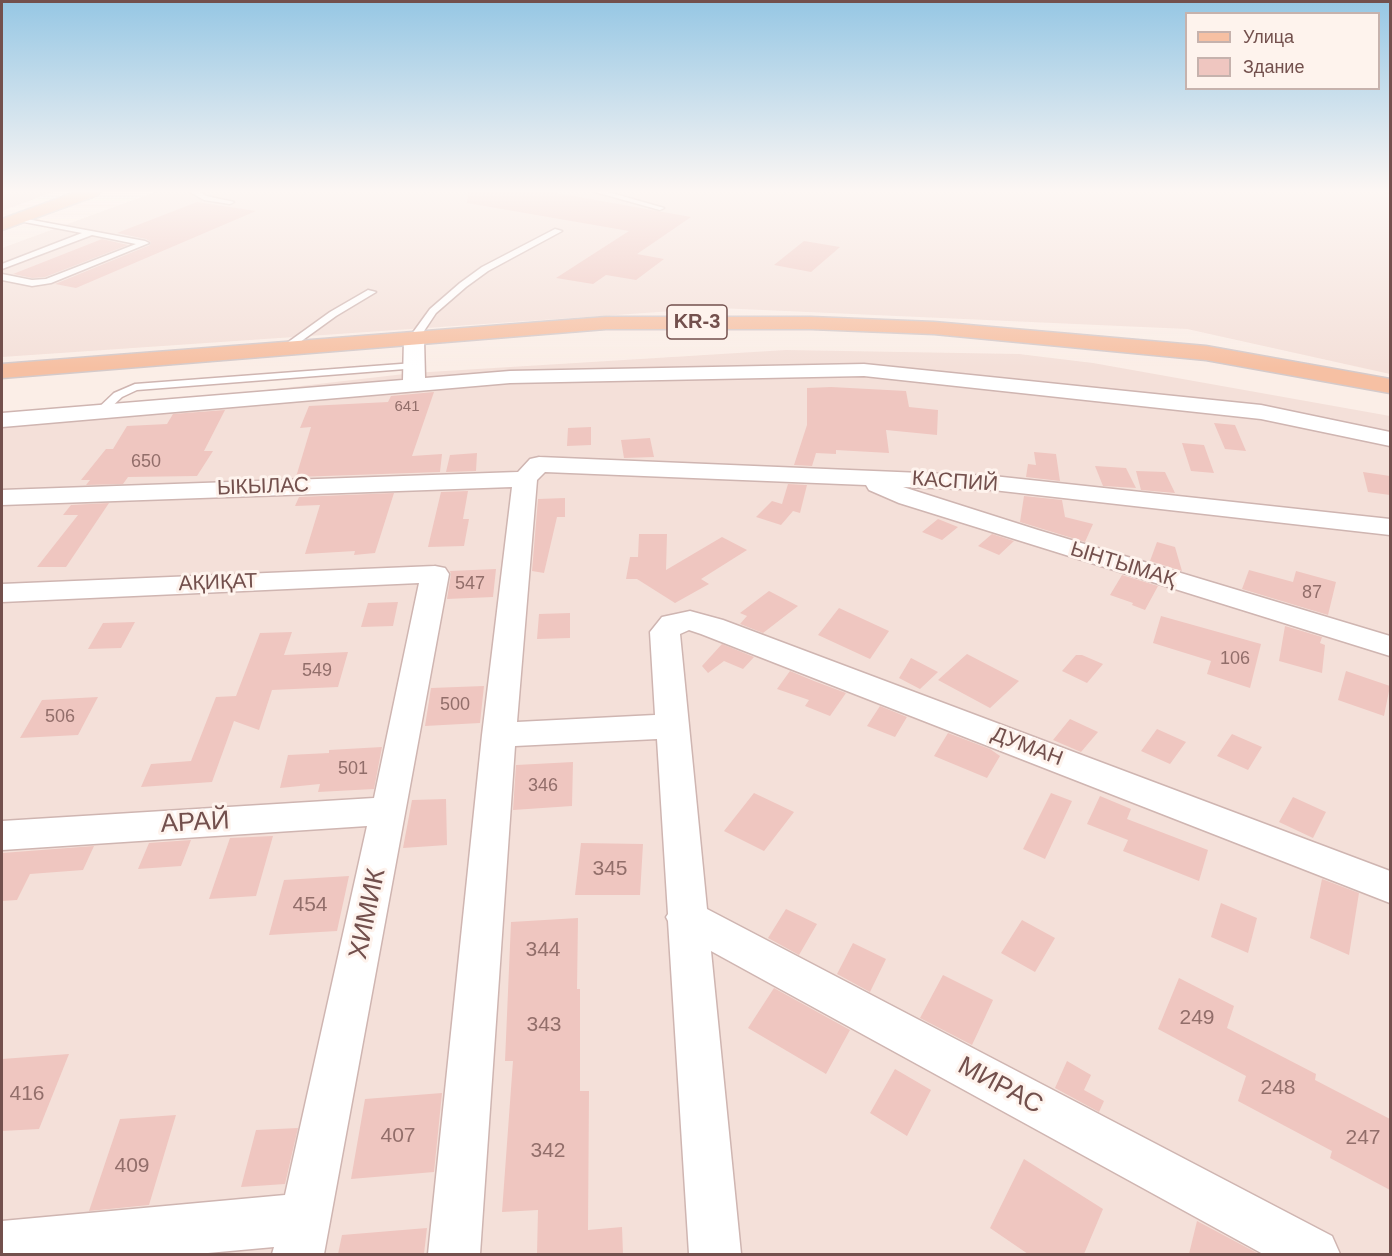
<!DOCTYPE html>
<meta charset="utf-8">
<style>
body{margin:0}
#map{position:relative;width:1392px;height:1256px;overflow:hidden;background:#fbeee7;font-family:Helvetica,sans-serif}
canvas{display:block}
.frame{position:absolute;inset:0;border:3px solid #73504d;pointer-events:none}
.legend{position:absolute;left:1185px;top:12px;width:195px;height:78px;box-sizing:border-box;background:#fef3ed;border:2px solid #c6b2ad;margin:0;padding:8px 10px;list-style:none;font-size:18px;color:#73504d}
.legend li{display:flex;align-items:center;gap:12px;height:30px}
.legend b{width:30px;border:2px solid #c6b2ad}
</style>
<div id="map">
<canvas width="1392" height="1256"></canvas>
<div class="frame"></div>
<ul class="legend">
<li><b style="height:8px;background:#f6c0a3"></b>Улица</li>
<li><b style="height:16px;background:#efc6c0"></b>Здание</li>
</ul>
</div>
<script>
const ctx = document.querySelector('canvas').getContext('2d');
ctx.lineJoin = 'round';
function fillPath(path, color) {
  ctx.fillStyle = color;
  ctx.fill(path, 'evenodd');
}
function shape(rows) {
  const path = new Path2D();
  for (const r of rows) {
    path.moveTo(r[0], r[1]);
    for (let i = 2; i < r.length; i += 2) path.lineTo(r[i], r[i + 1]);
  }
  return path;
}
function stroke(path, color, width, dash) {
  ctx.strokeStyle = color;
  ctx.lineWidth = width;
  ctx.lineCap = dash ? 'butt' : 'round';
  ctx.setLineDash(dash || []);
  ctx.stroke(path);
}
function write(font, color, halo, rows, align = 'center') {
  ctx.font = font + ' Helvetica,sans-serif';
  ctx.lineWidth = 6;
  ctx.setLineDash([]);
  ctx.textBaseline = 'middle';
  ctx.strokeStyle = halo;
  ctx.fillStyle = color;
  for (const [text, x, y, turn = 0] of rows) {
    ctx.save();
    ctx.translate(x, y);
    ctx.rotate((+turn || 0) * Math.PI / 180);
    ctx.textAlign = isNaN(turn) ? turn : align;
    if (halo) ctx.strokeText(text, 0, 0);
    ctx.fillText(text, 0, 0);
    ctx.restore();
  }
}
fillPath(shape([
 [2,192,53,192,2,211],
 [155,192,1390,192,1390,374,1187,329,718,308,2,357,2,248],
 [786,350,1019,354,1093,363,1390,416,1390,1254,2,1254,2,417,163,402,413,373]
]), '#f4e0d9');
fillPath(shape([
 [468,192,551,192,691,217,637,254,664,259,636,280,606,275,593,284,556,278,629,231,467,203],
 [197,202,256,211,76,288,55,284,150,245,151,242,146,239,117,233],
 [102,239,128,245,45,277,32,278,13,274],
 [804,241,840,247,811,272,774,265],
 [831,387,906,391,909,407,938,410,937,435,886,430,889,453,836,450,836,454,816,453,812,466,794,465,807,425,807,388],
 [434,392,412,456,442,454,440,472,296,477,311,427,300,428,309,406,388,402,391,396],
 [225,410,204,451,213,451,197,476,128,477,123,484,86,485,90,480,81,480,106,449,113,449,127,426,167,424,173,414],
 [1214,423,1235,425,1246,451,1225,449],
 [591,427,591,445,567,446,568,428],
 [650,438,654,457,624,458,621,440],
 [1182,443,1204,445,1214,473,1191,471],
 [1034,452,1056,454,1060,481,1026,477,1028,464,1036,465],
 [477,453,476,471,446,472,450,455],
 [1095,466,1126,468,1136,488,1103,486],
 [1136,471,1165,472,1175,493,1141,490],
 [1363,472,1390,476,1390,495,1368,492],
 [788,484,807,485,800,513,793,511,781,525,756,517,772,501,782,504],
 [468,491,463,519,469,519,464,546,428,547,441,492],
 [394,493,375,553,354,555,355,551,305,554,320,505,295,506,299,497],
 [1024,496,1062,500,1065,517,1093,524,1085,542,1020,522],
 [565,498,565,517,557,517,544,573,532,571,538,499],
 [109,503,66,567,37,567,78,515,63,515,71,505],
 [938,519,958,527,942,540,922,532],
 [639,534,667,534,666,570,722,537,747,550,701,579,709,584,675,603,637,579,626,579,630,557,638,557],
 [992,534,1014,541,999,555,978,546],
 [1157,542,1175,547,1182,571,1150,561],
 [496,569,493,597,447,599,451,574,450,571],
 [1249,570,1293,582,1296,571,1336,582,1328,615,1242,589],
 [1122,575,1158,586,1145,610,1132,605,1133,603,1110,595],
 [769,591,798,606,763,633,740,624,747,616,740,613],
 [398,602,393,626,361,627,368,603],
 [839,608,889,631,870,659,818,635],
 [570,613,570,638,537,639,539,614],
 [1161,616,1261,644,1250,688,1207,674,1211,661,1153,643],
 [135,622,121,648,88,649,103,623],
 [1285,626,1322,637,1320,643,1325,645,1322,673,1279,661],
 [292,632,284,655,348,652,338,687,272,690,259,730,234,721,212,782,141,787,151,764,191,761,216,697,236,696,260,633],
 [722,644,754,657,743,669,724,661,708,673,702,666],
 [967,654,1019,681,990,708,938,680],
 [1076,655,1082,655,1103,664,1087,683,1062,671],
 [911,658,938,672,920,689,899,678],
 [790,671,814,681,846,693,830,716,805,706,809,700,777,689],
 [1346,671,1390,686,1384,716,1338,700],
 [484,686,480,723,425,726,431,688],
 [98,697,78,735,20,738,42,700],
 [880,706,907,717,895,737,867,726],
 [1070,719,1098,732,1081,752,1053,740],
 [1157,729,1186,742,1170,764,1141,751],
 [948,733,990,749,1000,756,987,778,934,756],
 [1232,734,1262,747,1248,770,1217,756],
 [382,747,374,789,318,792,320,784,280,788,288,755,329,753,329,750],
 [573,762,572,806,513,810,516,765],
 [754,793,794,812,764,851,724,831],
 [1051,793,1072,801,1045,859,1023,849],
 [1100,796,1131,809,1127,819,1208,850,1199,881,1123,851,1128,840,1087,824],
 [1293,797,1326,812,1313,838,1279,822],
 [446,799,447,845,403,848,412,800],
 [273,836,256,896,209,899,230,838],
 [191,840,181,866,138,869,149,843],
 [581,843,643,844,640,895,575,895],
 [94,846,83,870,30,874,17,900,2,901,2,853],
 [349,876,337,931,269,935,284,880],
 [1322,879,1359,893,1349,955,1310,938],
 [1221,903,1257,918,1248,953,1211,937],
 [786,909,817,924,799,955,768,938],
 [578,918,577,989,580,989,580,1091,589,1091,588,1230,622,1227,623,1254,537,1254,538,1210,502,1212,513,1061,505,1061,511,922],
 [1022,920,1055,938,1035,972,1001,953],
 [853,943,886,959,870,992,837,974],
 [943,975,993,1000,972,1045,920,1018],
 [1179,978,1234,1006,1227,1028,1316,1074,1315,1080,1390,1119,1390,1190,1330,1158,1332,1151,1238,1101,1246,1076,1158,1029],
 [774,988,850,1030,826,1074,748,1028],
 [69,1054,39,1129,2,1131,2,1059],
 [1067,1061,1091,1075,1084,1090,1104,1101,1099,1112,1055,1088],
 [895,1069,931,1090,907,1136,870,1113],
 [442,1093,434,1172,351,1179,365,1099],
 [176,1115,149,1205,89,1211,120,1119],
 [298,1128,285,1184,241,1187,256,1130],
 [1024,1159,1103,1209,1084,1254,1028,1254,990,1228],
 [1197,1221,1259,1254,1189,1254],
 [427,1228,424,1254,338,1254,342,1235]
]), '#efc6c0');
const lane = shape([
 [190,192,200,192,206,196,234,202,230,204,204,200,190,192],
 [595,192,608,192,664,208,660,210,595,192],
 [16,217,145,241,149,243,51,283,32,286,2,280,2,274,32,280,46,279,136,244,92,235,2,269,2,264,82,233,19,221,16,221,16,217],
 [555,229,562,231,488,271,466,287,436,313,418,340,410,340,409,338,430,309,460,283,482,267,555,229],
 [368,290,376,292,336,316,289,350,280,348,330,312,368,290],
 [414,363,418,364,418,368,137,390,122,397,105,413,97,413,95,411,114,393,135,384,414,363]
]);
const street = shape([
 [414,332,421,334,424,338,425,378,510,371,864,364,1261,405,1390,432,1390,446,1261,419,864,376,510,383,2,427,2,413,403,380,404,338,407,334,414,332],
 [539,457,993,476,1390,519,1390,535,993,490,903,487,1038,530,1390,636,1390,656,899,503,869,490,866,485,545,472,537,480,517,722,655,715,650,632,662,617,690,611,723,620,1390,871,1390,903,701,634,689,630,680,634,707,909,1332,1236,1340,1254,1263,1254,711,951,741,1254,689,1254,668,921,666,917,668,914,657,739,515,746,480,1254,428,1254,482,735,512,487,2,505,2,490,518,472,530,459,539,457],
 [435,566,445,568,449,574,324,1254,272,1254,274,1247,197,1254,2,1254,2,1221,285,1195,367,826,2,850,2,821,374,798,419,583,2,602,2,584,435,566]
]);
const primary = shape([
 [76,192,100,192,98,195,2,230,2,219,76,192],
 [606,317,811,317,934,322,1206,346,1390,379,1390,393,1206,360,934,334,811,329,606,329,2,378,2,364,606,317]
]);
stroke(lane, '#cfb5b1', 3);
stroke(street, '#cfb5b1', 3);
stroke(primary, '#d5caca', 3);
fillPath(lane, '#fff');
fillPath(street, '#fff');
fillPath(primary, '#f6c0a3');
stroke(shape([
 [1384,192,1390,193]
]), '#aea6c5', 2, [5, 3]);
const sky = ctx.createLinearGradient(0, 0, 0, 368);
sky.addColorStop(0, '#96c7e4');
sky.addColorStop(0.52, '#fdf7f4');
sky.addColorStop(1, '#fdf7f400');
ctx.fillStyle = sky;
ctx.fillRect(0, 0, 1392, 368);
write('15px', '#926e6a', null, [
 ["641",407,407]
]);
write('18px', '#926e6a', null, [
 ["650",146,462],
 ["547",470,584],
 ["87",1312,593],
 ["106",1235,659],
 ["549",317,671],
 ["500",455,705],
 ["506",60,717],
 ["501",353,769],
 ["346",543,786]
]);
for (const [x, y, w] of [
 [697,322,60]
]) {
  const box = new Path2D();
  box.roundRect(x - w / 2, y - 17, w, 34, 4.5);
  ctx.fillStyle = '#fef3ed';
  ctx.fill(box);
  stroke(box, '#73504d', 1.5);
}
write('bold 20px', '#73504d', null, [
 ["KR-3",697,322]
]);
write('21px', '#73504d', '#fef3ed', [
 ["КАСПИЙ",955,482,4],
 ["ЫКЫЛАС",263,487,-2],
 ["ЫНТЫМАҚ",1123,565,17],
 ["АҚИҚАТ",218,583,-2],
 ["ДУМАН",1027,747,21]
]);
write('21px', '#926e6a', null, [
 ["345",610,869],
 ["454",310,905],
 ["344",543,950],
 ["249",1197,1018],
 ["343",544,1025],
 ["248",1278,1088],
 ["416",27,1094],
 ["407",398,1136],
 ["247",1363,1138],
 ["342",548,1151],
 ["409",132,1166]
]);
write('26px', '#73504d', '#fef3ed', [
 ["АРАЙ",195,823,-3],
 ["ХИМИК",368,914,-78],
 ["МИРАС",1000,1086,28]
]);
</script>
